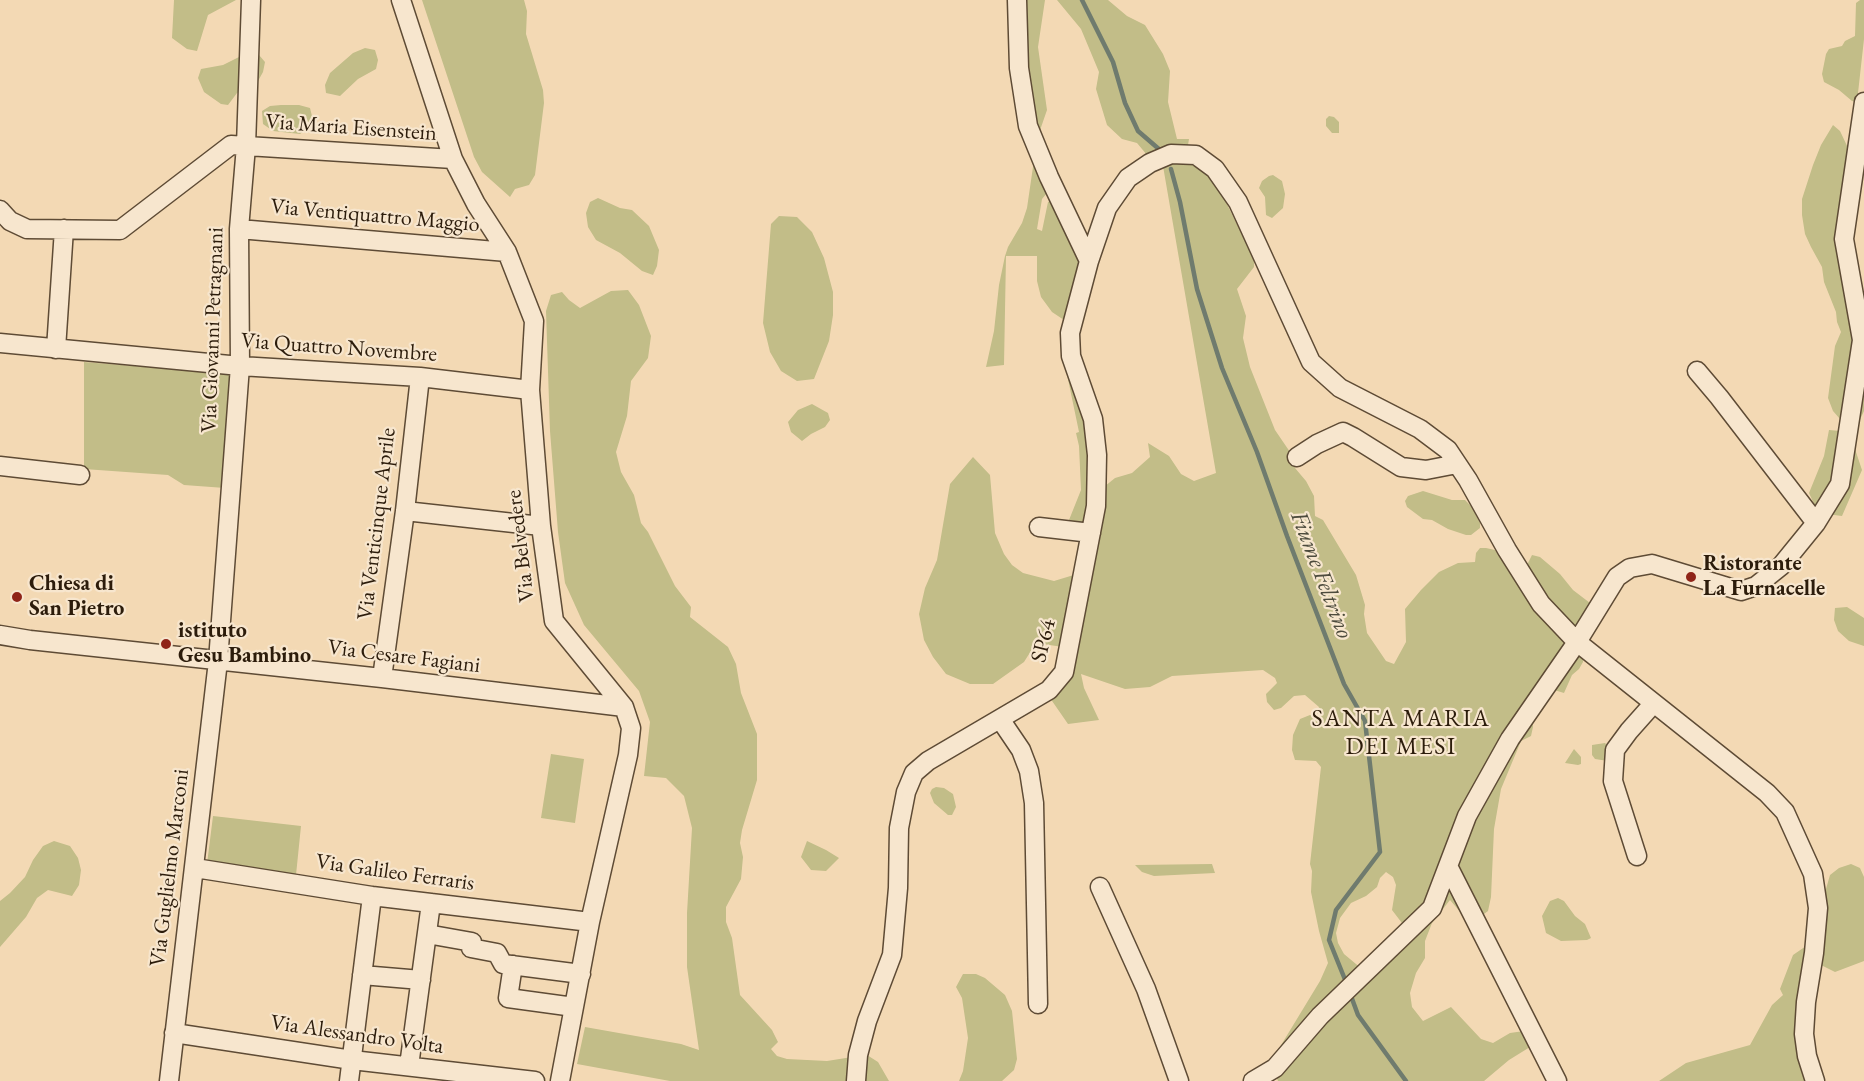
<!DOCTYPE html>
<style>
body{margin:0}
canvas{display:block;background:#f3d9b4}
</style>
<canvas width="1864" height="1081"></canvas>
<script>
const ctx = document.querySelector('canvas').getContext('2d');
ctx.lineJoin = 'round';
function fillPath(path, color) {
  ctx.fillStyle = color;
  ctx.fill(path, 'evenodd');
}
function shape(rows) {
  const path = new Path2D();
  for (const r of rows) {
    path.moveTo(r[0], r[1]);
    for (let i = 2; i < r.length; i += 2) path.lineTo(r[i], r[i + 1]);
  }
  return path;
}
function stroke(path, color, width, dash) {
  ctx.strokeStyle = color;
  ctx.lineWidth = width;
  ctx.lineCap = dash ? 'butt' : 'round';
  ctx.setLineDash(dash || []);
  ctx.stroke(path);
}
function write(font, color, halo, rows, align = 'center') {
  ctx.font = font + ' "EB Garamond",serif';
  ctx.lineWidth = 4.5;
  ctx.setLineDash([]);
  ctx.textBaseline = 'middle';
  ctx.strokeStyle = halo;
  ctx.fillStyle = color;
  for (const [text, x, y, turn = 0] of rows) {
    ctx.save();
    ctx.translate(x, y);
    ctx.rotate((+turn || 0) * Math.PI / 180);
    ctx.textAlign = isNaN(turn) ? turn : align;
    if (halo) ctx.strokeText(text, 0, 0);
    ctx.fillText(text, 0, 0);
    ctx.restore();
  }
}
fillPath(shape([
 [174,0,236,0,208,15,197,51,187,49,172,38],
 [422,0,524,0,527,11,526,34,543,90,544,103,535,175,529,185,515,189,510,197,482,172,474,157],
 [1022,0,1045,0,1038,47,1047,110,1037,139,1025,87],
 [1057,0,1108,0,1127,16,1145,25,1163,54,1170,71,1168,102,1177,139,1189,139,1188,145,1147,155,1137,143,1122,139,1107,125,1096,89,1099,72,1081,29],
 [1860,0,1864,0,1864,39,1857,102,1852,101,1839,90,1824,82,1822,74,1826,54,1829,49,1842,46,1845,41,1855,36,1856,3],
 [365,48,375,50,378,60,376,69,358,79,340,96,326,93,325,85,330,73,353,53],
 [247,53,259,55,265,62,263,72,258,81,237,93,228,105,221,104,204,92,198,78,201,69,223,65],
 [281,105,299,105,310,108,312,116,309,127,300,134,273,131,263,124,262,111,270,106],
 [1329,116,1334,117,1339,122,1339,133,1332,133,1326,126,1326,119],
 [1833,125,1840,131,1849,150,1837,236,1837,252,1842,272,1864,294,1864,411,1858,424,1840,419,1833,411,1828,398,1835,346,1841,332,1837,322,1836,312,1824,282,1822,267,1811,247,1805,234,1802,215,1802,199,1813,165,1821,145],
 [1034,160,1047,193,1042,199,1037,229,1042,231,1048,202,1052,200,1085,262,1064,320,1052,312,1041,297,1037,281,1037,256,1006,256,1004,365,986,367,994,331,999,285,1005,256,1008,247,1022,223,1027,208],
 [1187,161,1198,165,1216,182,1254,259,1254,267,1237,289,1246,316,1243,338,1250,367,1275,430,1290,452,1295,468,1306,481,1314,496,1315,516,1323,520,1356,575,1365,605,1364,614,1367,633,1386,661,1394,664,1406,642,1405,609,1421,590,1439,572,1458,563,1475,562,1476,553,1480,548,1486,548,1495,550,1583,653,1583,662,1579,669,1572,675,1564,693,1551,689,1532,717,1533,727,1531,736,1521,741,1501,789,1494,829,1491,897,1488,911,1480,917,1467,920,1450,900,1432,923,1425,941,1425,958,1416,973,1410,993,1412,1007,1423,1021,1451,1007,1481,1039,1493,1043,1510,1033,1524,1031,1530,1047,1509,1060,1484,1081,1278,1081,1274,1072,1272,1060,1320,981,1328,963,1319,931,1311,892,1312,871,1310,864,1321,767,1316,761,1295,760,1292,750,1293,735,1300,719,1310,715,1317,716,1319,707,1305,695,1294,696,1281,708,1274,710,1267,702,1266,694,1277,683,1275,678,1263,670,1172,676,1150,687,1125,689,1081,674,1084,688,1099,720,1068,724,1050,698,1099,491,1115,478,1132,473,1150,457,1148,443,1169,456,1181,474,1194,481,1216,473,1163,166],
 [1386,872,1393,877,1396,885,1392,910,1405,927,1362,969,1344,954,1338,943,1336,933,1340,918,1351,903,1366,896,1377,887,1380,878],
 [1273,175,1282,181,1285,194,1283,208,1272,218,1266,215,1265,197,1259,188,1262,181,1269,176],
 [598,198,620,208,632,210,649,226,659,250,657,266,653,275,642,271,620,253,596,240,588,227,586,213,590,202],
 [779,216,797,217,812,232,824,258,833,292,833,315,829,341,814,379,797,381,781,371,770,352,763,323,771,224],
 [628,290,639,305,651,336,648,358,631,381,627,416,616,452,621,472,634,495,641,523,648,532,675,586,691,607,690,617,728,647,736,664,741,693,757,734,757,780,742,830,740,843,743,857,741,879,726,907,726,922,732,938,740,995,772,1030,778,1042,771,1049,777,1056,787,1059,827,1061,852,1057,851,1081,670,1081,577,1064,585,1027,681,1044,699,1050,687,967,687,913,692,828,684,796,666,778,644,776,650,722,639,691,584,625,565,583,558,532,550,431,546,311,551,295,562,292,569,300,580,308,611,291],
 [1064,360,1090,422,1088,528,1072,527,1069,520,1081,490,1079,446,1076,433,1079,432],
 [84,362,232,374,225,488,184,485,168,475,84,469],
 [812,404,828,413,830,420,825,427,811,434,802,441,791,432,788,422,798,410],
 [1829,430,1840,431,1854,446,1862,470,1842,516,1826,514,1815,506,1809,493,1824,456],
 [973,457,990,475,995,533,1004,554,1012,565,1023,573,1054,581,1077,574,1063,647,1036,643,1024,662,993,684,970,684,946,674,933,657,924,640,919,614,925,588,937,560,950,484],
 [1423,491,1452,500,1465,500,1472,507,1480,523,1480,528,1471,535,1466,535,1448,529,1432,520,1423,519,1407,507,1405,501,1408,496],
 [1532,555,1540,557,1560,574,1573,590,1590,603,1574,630,1524,571],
 [1847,607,1864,618,1864,646,1849,641,1838,631,1834,620,1835,608],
 [1605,743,1609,747,1608,761,1595,759,1592,755,1592,745],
 [1574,749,1581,757,1581,764,1578,765,1565,763],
 [551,754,584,759,575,823,541,818],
 [936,787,944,788,953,794,956,807,952,815,948,815,934,803,930,793,932,789],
 [213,816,301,826,296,875,207,864],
 [54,841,70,846,78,858,81,870,79,885,72,896,48,890,37,898,26,917,0,947,0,901,10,893,25,877,33,860,43,846],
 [807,841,826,850,839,858,826,871,811,870,801,857],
 [1212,864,1215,873,1154,876,1142,872,1135,865],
 [1851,864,1860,868,1864,877,1864,961,1835,972,1821,965,1824,896,1830,875,1839,868],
 [1558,898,1564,901,1575,916,1585,924,1591,938,1587,940,1561,941,1546,933,1542,916,1550,901],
 [1809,944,1808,1081,1659,1081,1686,1063,1750,1045,1772,1005,1783,995,1780,989,1793,955],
 [963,974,976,974,985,978,1005,995,1012,1011,1017,1059,1014,1070,1002,1081,959,1081,963,1071,968,1038,962,998,956,987],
 [867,1055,878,1062,889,1081,865,1081]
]), '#c2bd88');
stroke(shape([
 [1082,0,1113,62,1125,103,1138,131,1160,150],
 [1171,169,1180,202,1197,289,1222,368,1257,452,1287,536,1344,684,1365,721,1380,852,1336,910,1329,940,1346,982],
 [1351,996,1358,1015,1406,1081]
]), '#6f7b6e', 4.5);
const minor = shape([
 [401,0,453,159,476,204,507,252,534,321,530,390,541,526,554,621,624,707,631,728,628,755,590,922,560,1081],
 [1017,0,1019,68,1028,126,1049,177,1089,261],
 [0,210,10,221,27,229,120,230,231,145,453,159],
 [239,229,507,252],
 [0,343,240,366,420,377,530,390],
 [56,349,64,229],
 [1697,371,1719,397,1816,523],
 [1297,457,1317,444,1343,432,1353,437,1401,467,1426,470,1457,464],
 [0,466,80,475],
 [405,511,541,526],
 [1039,527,1091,533],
 [0,635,30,640,382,678,624,707],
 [382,678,405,511,420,377],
 [1000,719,1021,750,1029,771,1034,803,1038,1004],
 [1637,856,1613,781,1615,750,1629,731,1653,704],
 [1448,866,1557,1081],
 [195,868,372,896,590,922],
 [1100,887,1146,989,1179,1081],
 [427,934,472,942,471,948,497,953,503,964,581,974],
 [513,965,508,998,574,1007],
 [362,975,421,980],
 [174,1033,352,1060,535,1081],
 [409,1066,431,903],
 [169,1081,218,661,240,366,239,229,246,146,251,0],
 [349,1081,372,896],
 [856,1081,858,1055,867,1021,892,955,898,888,899,828,906,792,914,773,928,761,1049,690,1064,672,1096,506,1097,455,1093,419,1071,356,1070,333,1089,261,1107,208,1128,178,1150,163,1171,154,1196,155,1215,169,1238,202,1311,362,1340,388,1420,429,1448,450,1468,480,1507,550,1541,604,1577,642,1767,793,1785,812,1813,874,1818,908,1814,953,1806,1002,1804,1034,1807,1056,1815,1081],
 [1253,1081,1275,1068,1320,1016,1432,908,1467,816,1510,739,1577,642,1617,577,1630,568,1652,564,1741,591,1756,586,1781,566,1816,523,1840,484,1862,340,1844,239,1864,102]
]);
stroke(minor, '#5e4b35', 21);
stroke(minor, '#f7e6ce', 18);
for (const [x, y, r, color] of [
 [1691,577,6,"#8f2418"],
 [17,597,6,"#8f2418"],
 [166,644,6,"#8f2418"]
]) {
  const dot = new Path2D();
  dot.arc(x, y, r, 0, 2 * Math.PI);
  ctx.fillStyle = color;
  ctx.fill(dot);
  stroke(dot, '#f7e6ce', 2);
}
write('22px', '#2c1c0b', '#f7e6ce', [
 ["Via Maria Eisenstein",351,128,4],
 ["Via Ventiquattro Maggio",375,216,5],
 ["Via Giovanni Petragnani",213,330,-88],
 ["Via Quattro Novembre",339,348,4],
 ["Via Venticinque Aprile",377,524,-83],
 ["Via Belvedere",521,546,-97],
 ["SP64",1044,641,-76],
 ["Via Cesare Fagiani",404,657,7],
 ["Via Guglielmo Marconi",170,868,-83],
 ["Via Galileo Ferraris",395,873,8],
 ["Via Alessandro Volta",357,1035,8]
]);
write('bold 22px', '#2c1c0b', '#f7e6ce', [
 ["Ristorante",1703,564],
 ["La Furnacelle",1703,589],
 ["Chiesa di",29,584],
 ["San Pietro",29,609],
 ["istituto",178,631],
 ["Gesu Bambino",178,656]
], 'left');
write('italic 24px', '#4d4b3d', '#f7e6ce', [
 ["Fiume Feltrino",1321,575,69]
]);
ctx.letterSpacing = '1.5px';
write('24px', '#2c1c0b', '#f7e6ce', [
 ["SANTA MARIA",1401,719],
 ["DEI MESI",1401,747]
]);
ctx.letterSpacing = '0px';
</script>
